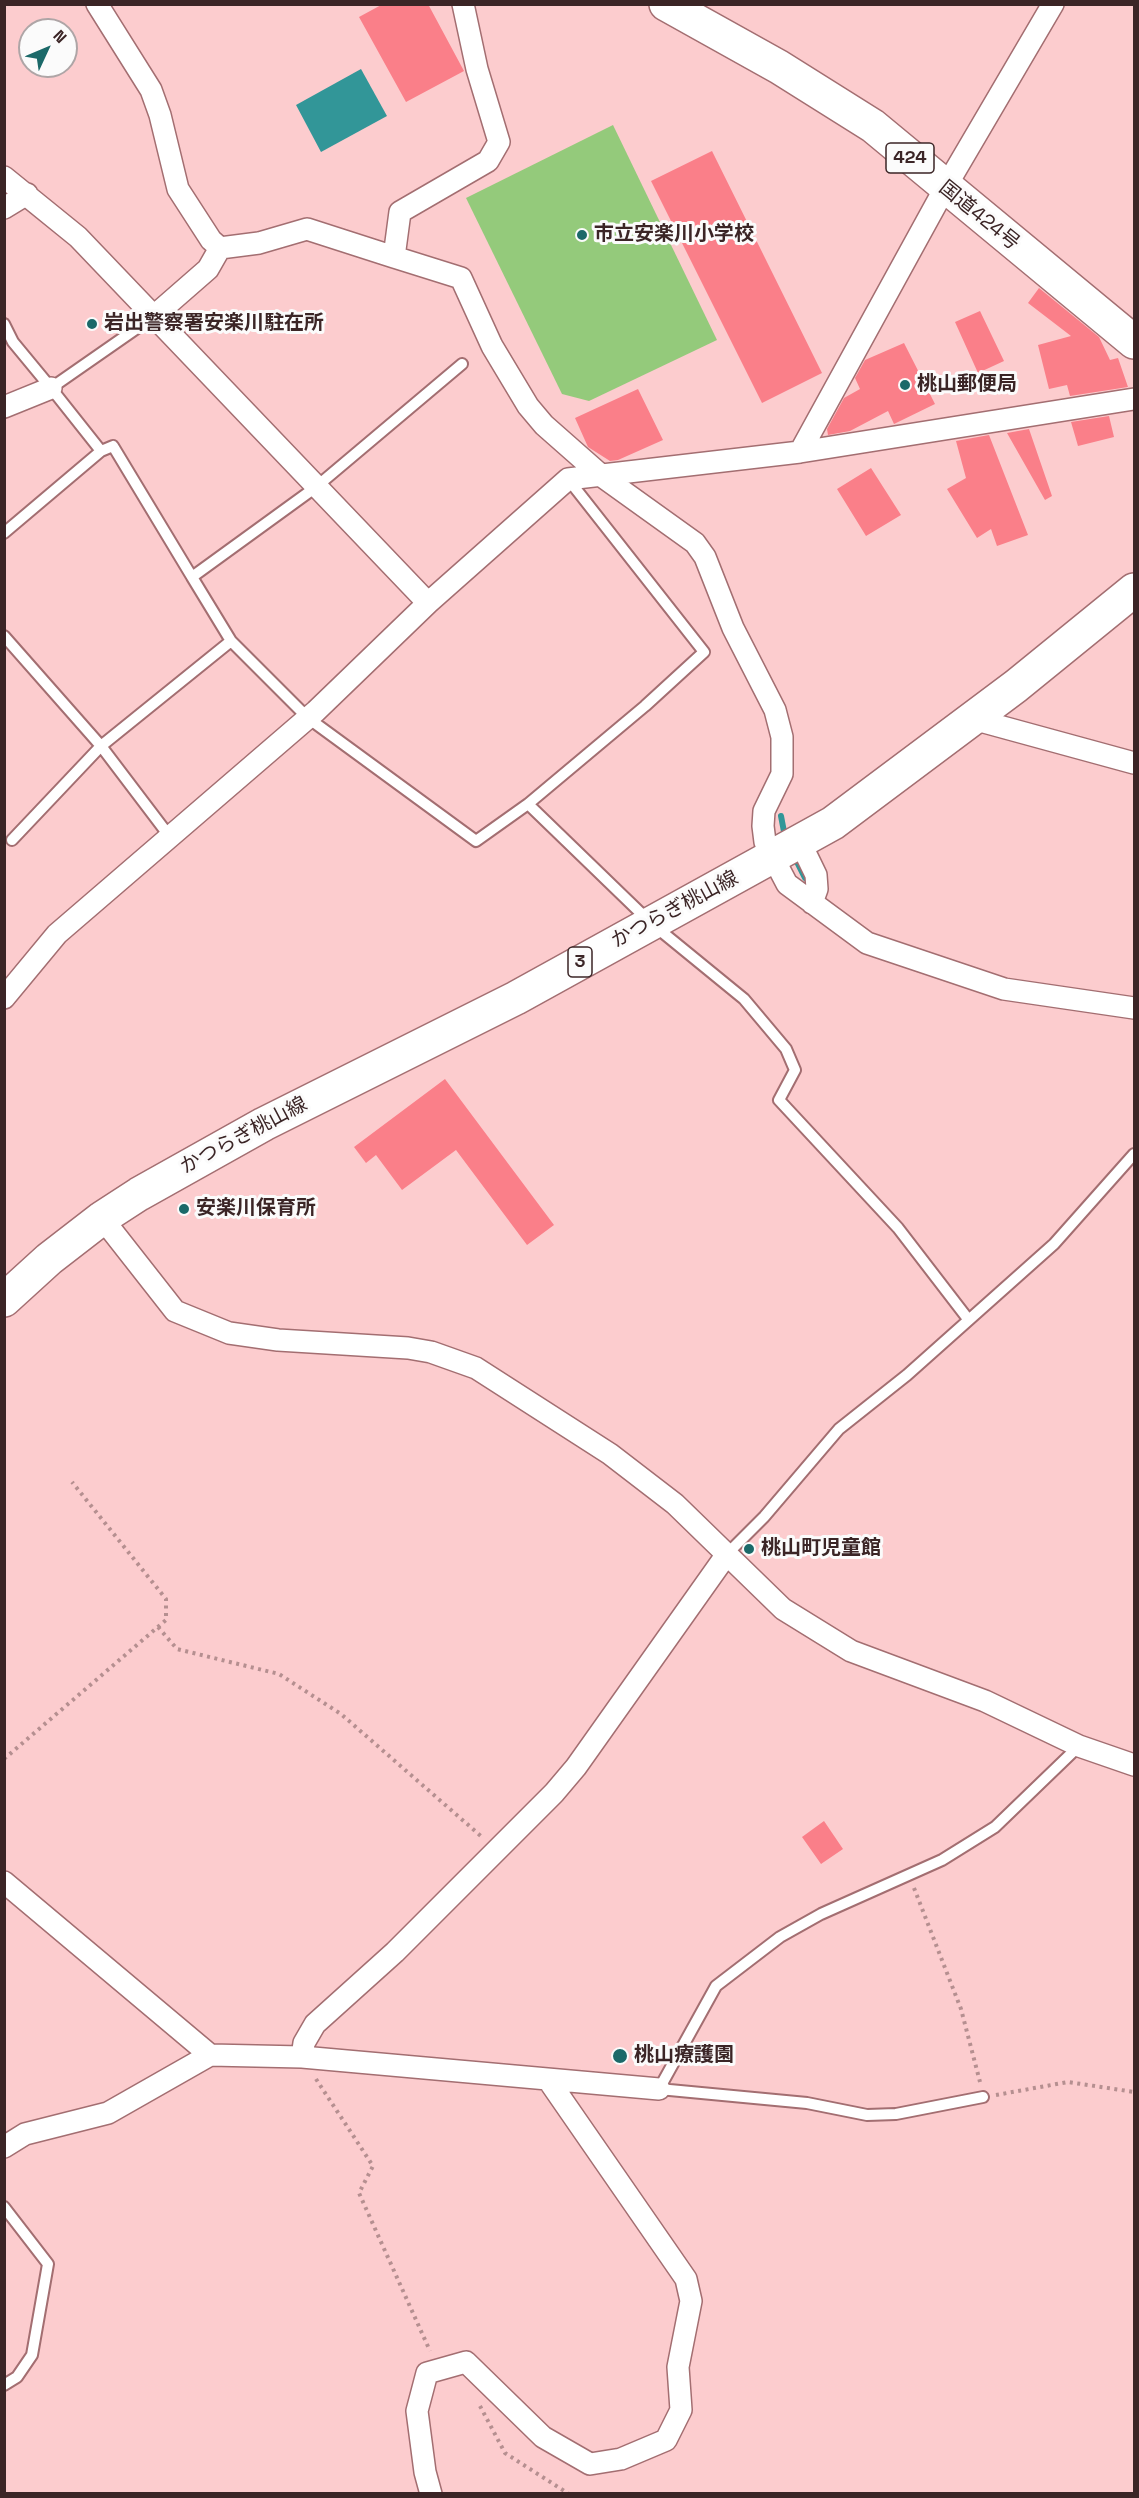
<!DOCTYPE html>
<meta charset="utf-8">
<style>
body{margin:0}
#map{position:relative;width:1139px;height:2498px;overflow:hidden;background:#fcccce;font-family:"Space Grotesk",sans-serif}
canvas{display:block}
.frame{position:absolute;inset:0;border:6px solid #3b2526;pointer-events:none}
.north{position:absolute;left:18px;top:18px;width:60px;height:60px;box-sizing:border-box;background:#fbfbfb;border:2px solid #aea5a6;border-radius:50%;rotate:46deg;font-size:16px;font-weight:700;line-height:24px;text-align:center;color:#3b2526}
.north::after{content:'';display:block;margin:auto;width:21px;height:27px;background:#1b6969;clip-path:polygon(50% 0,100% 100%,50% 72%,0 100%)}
</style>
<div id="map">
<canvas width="1139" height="2498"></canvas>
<div class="frame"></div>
<div class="north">N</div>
</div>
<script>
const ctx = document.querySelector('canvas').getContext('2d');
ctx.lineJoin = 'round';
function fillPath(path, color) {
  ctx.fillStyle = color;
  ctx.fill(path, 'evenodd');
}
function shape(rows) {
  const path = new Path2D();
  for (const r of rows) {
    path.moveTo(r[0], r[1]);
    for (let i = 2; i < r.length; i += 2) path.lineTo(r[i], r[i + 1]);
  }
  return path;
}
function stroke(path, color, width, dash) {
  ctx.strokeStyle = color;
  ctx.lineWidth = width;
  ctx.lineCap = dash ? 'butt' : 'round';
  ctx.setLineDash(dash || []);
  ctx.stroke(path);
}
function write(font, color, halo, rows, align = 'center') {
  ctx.font = font + ' "Space Grotesk","Noto Sans JP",sans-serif';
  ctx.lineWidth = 6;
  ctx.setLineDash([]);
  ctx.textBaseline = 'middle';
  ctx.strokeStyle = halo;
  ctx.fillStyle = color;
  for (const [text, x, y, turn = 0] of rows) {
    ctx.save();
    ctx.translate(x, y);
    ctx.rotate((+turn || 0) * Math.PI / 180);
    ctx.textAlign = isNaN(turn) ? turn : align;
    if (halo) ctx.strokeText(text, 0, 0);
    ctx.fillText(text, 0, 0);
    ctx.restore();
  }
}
fillPath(shape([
 [613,125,717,340,589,401,562,394,466,198]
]), '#94ca7b');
fillPath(shape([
 [361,69,387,116,321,152,296,105]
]), '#329698');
stroke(shape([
 [781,816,785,837],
 [796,860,805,878]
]), '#329698', 6);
fillPath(shape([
 [383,4,428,4,464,71,406,102,359,17],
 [712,151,822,373,762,403,651,181],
 [1039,288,1099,337,1110,360,1118,358,1128,387,1070,396,1067,385,1049,389,1038,345,1071,336,1028,303],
 [980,311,1004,361,978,373,955,322],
 [904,343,935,404,894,424,888,411,850,431,828,435,827,429,844,398,860,389,855,378,865,360],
 [638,389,663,440,618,460,610,461,588,447,575,418],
 [1109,416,1114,437,1078,446,1071,422],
 [1029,429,1052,496,1045,500,1007,433],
 [989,435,1028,535,997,546,991,529,977,538,947,489,966,478,956,441],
 [871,468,901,515,866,536,837,489],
 [445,1079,554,1225,527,1245,456,1150,402,1190,376,1155,366,1163,354,1147],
 [824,1821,843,1849,821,1864,802,1837]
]), '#fa7f89');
const lane = shape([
 [4,324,13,342,51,388],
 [462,364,316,487,192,577,231,641,308,718,476,841,528,804],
 [101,451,113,446,192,577],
 [568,479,704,652,645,706,528,804,651,923,744,999,786,1049,795,1070,779,1100,898,1228,968,1319],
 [4,533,101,451,51,388,153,317],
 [4,636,101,746,170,837],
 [12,840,101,746,231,641],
 [727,1554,764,1517,839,1429,907,1375,1054,1244,1134,1154],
 [983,2097,896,2114,867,2115,807,2103,659,2089,716,1986,780,1937,821,1914,942,1860,995,1827,1079,1746],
 [4,2207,48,2264,32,2355,17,2377,4,2385]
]);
const street = shape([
 [97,4,151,90,160,115,178,189,211,240,220,248,259,243,307,229,394,257],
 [463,4,477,69,499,142,488,161,400,212,394,257,461,278,492,346,528,406,544,425,603,477,695,543,705,557,733,628,775,710,782,737,782,774,764,811,763,826,765,842,787,884,867,943,1004,989,1134,1008],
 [4,177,78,237,428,603],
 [4,208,27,194],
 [153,317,208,269,220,248],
 [4,407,51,388],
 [800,452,945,188,1053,4],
 [973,719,1134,763],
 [800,842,816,875,817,889,812,903],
 [4,998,57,934,316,711,428,603,568,479,800,452,1134,399],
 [102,1218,175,1311,229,1333,278,1340,408,1348,431,1352,476,1368,610,1454,675,1504,783,1609,851,1651,985,1701,1079,1746,1134,1765],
 [4,1882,210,2055],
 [302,2057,304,2043,315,2024,395,1952,554,1793,576,1767,727,1554],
 [4,2147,25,2134,108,2113,210,2055,302,2057,659,2089],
 [431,2494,425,2472,417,2411,427,2373,466,2362,543,2437,590,2464,621,2459,666,2440,681,2410,678,2367,691,2301,686,2279,549,2081]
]);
const primary = shape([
 [4,1300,49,1259,102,1218,139,1194,264,1124,516,998,833,823,1016,686,1134,590]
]);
const highway = shape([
 [666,4,779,67,873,126,1134,342]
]);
stroke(lane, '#a36e71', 14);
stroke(street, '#a36e71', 24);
stroke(primary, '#a36e71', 36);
stroke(highway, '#a36e71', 36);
stroke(shape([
 [158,1627,177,1649,279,1674,341,1714,482,1837],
 [4,1759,166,1620,166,1599,72,1482],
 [914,1888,961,2009,980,2082],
 [316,2079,373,2166,359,2193,430,2351],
 [996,2095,1068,2082,1134,2092],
 [480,2406,505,2453,569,2494]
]), '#b58f90', 4, [3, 4.5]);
stroke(lane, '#fff', 10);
stroke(street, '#fff', 21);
stroke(primary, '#fff', 33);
stroke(highway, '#fff', 33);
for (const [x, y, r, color] of [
 [582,235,6,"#1b6969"],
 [92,324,6,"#1b6969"],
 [905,385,6,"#1b6969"],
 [184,1209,6,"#1b6969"],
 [749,1549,6,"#1b6969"],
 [620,2056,8,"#1b6969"]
]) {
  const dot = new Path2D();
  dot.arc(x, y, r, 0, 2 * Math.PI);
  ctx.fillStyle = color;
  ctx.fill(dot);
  stroke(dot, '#fbfbfb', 2);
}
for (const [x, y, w] of [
 [910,158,48],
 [580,962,24]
]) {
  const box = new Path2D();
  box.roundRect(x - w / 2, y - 15, w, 30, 4.5);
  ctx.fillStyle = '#fbfbfb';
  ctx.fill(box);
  stroke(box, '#3b2526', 1.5);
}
write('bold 18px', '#3b2526', null, [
 ["424",910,158],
 ["3",580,962]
]);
write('20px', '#3b2526', '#fbfbfb', [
 ["国道424号",979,216,39],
 ["かつらぎ桃山線",675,910,-28],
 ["かつらぎ桃山線",244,1136,-28]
]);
write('bold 20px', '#3b2526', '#fbfbfb', [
 ["市立安楽川小学校",594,235],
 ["岩出警察署安楽川駐在所",104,324],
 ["桃山郵便局",917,385],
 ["安楽川保育所",196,1209],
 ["桃山町児童館",761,1549],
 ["桃山療護園",634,2056]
], 'left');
</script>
